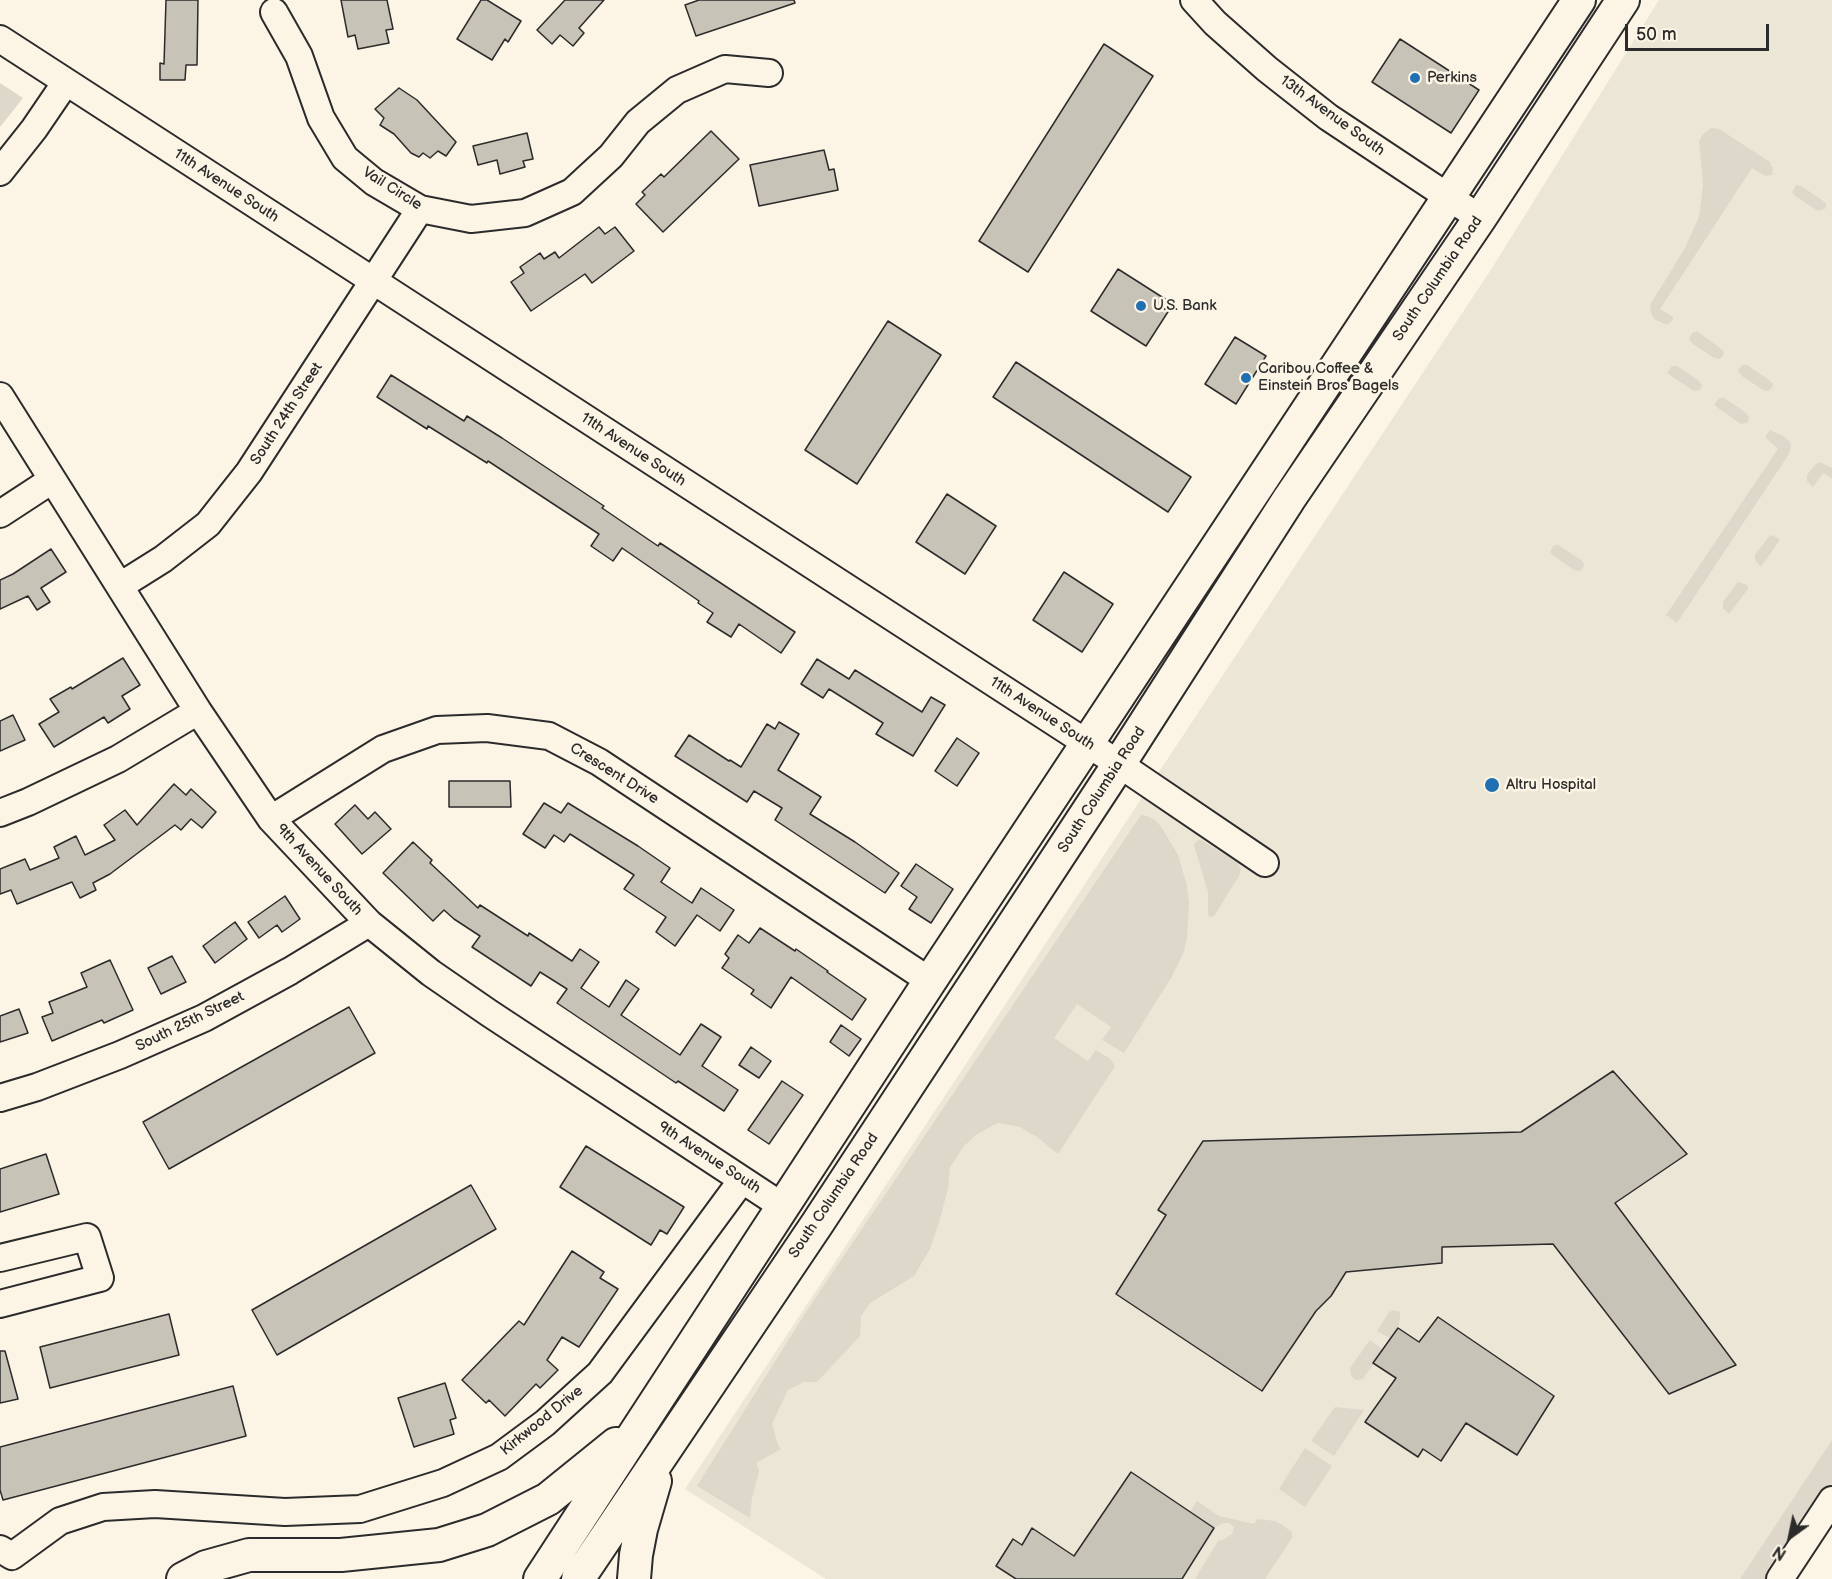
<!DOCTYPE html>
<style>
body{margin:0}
#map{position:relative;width:1832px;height:1579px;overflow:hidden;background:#fcf5e5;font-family:"Balsamiq Sans",sans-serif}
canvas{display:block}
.north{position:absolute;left:1760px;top:1507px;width:60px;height:60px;-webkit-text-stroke:4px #fcf5e5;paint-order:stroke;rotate:213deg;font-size:16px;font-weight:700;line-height:24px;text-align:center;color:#2b2b2b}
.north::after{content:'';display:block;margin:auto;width:21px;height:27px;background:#2b2b2b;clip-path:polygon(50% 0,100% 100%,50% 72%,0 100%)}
.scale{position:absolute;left:1625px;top:24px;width:144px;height:27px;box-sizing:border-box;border:3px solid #2b2b2b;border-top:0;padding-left:8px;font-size:18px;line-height:21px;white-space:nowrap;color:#2b2b2b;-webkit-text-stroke:4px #fcf5e5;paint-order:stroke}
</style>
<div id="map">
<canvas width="1832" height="1579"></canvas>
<div class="north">N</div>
<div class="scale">50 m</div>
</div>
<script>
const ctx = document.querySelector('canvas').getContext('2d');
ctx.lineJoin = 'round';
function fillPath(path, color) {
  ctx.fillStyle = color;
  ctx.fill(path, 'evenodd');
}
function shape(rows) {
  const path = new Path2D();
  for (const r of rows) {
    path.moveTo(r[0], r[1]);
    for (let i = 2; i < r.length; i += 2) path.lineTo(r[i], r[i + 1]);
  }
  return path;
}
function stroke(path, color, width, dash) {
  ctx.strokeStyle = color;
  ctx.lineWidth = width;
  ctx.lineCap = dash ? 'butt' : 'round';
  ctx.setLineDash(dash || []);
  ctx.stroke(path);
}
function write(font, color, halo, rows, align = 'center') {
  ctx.font = font + ' "Balsamiq Sans",sans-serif';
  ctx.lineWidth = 5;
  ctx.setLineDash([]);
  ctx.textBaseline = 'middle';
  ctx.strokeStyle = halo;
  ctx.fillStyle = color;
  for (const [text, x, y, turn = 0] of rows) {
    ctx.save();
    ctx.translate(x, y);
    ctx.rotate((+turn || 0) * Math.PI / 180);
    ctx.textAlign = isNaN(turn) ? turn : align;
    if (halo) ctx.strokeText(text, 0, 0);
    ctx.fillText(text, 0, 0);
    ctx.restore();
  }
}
fillPath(shape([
 [1659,0,1832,0,1832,1498,1783,1579,826,1579,685,1489,1492,268]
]), '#ece6d7');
fillPath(shape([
 [0,83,23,98,0,127],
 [1711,128,1719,129,1770,162,1773,170,1772,175,1766,176,1752,168,1660,309,1673,317,1673,320,1667,325,1654,319,1651,313,1650,305,1685,248,1699,217,1703,185,1699,141,1703,134],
 [1796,185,1801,186,1822,200,1826,204,1825,209,1818,211,1795,196,1792,192],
 [1693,332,1698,332,1720,348,1724,352,1723,356,1719,359,1714,358,1693,344,1689,339],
 [1742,365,1747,365,1769,380,1773,384,1772,388,1768,391,1763,390,1742,376,1738,371],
 [1672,366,1677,366,1698,380,1702,385,1700,390,1694,391,1671,376,1667,373],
 [1719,398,1724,398,1745,412,1749,417,1748,422,1741,424,1718,408,1714,405],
 [1770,430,1783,436,1790,442,1791,447,1789,454,1677,623,1666,615,1778,449,1765,437],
 [1820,462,1832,468,1832,478,1823,473,1813,487,1807,481,1807,475,1815,465],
 [1770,535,1779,538,1779,541,1761,567,1755,560,1755,555],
 [1554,545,1558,545,1581,560,1584,564,1583,568,1580,571,1574,570,1554,556,1550,552],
 [1738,582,1747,585,1748,589,1729,614,1723,608,1723,602],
 [1141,815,1147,816,1155,820,1162,828,1178,855,1187,886,1189,904,1187,937,1184,952,1171,978,1124,1053,1102,1040,1111,1027,1077,1004,1054,1038,1088,1061,1096,1050,1109,1058,1115,1066,1058,1154,1037,1137,1020,1127,998,1123,977,1134,964,1146,950,1167,948,1188,940,1219,930,1249,914,1276,870,1303,861,1316,860,1336,817,1382,804,1382,788,1390,772,1424,778,1445,781,1449,756,1463,759,1471,752,1498,750,1518,697,1486,806,1312],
 [1201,840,1237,862,1241,869,1239,876,1214,916,1210,917,1208,914,1208,892,1194,845,1197,841],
 [1394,1310,1400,1312,1400,1319,1398,1328,1391,1339,1377,1331,1389,1312],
 [1370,1340,1383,1350,1363,1379,1356,1380,1351,1376,1350,1368],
 [1335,1407,1364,1410,1334,1456,1311,1441],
 [1832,1440,1832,1483,1769,1579,1740,1579],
 [1305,1448,1332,1466,1305,1507,1279,1489],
 [1197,1501,1219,1516,1254,1524,1257,1519,1276,1521,1292,1532,1292,1538,1265,1579,1195,1579,1218,1541,1223,1540,1232,1534,1234,1527,1229,1523,1223,1523,1214,1528,1190,1512]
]), '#ded8ca');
const building = shape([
 [166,0,198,0,197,65,186,65,185,80,160,80,160,63,164,64,166,0],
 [341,0,387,0,393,29,386,30,389,43,358,49,355,35,348,37,341,0],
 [481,0,487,0,521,21,508,42,505,39,492,60,457,39,481,0],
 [565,0,604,0,579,28,584,33,573,46,560,35,552,44,537,30,565,0],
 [699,0,794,0,795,3,696,36,685,5,699,0],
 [1400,39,1479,90,1451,133,1372,82,1400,39],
 [1104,44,1153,76,1028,272,979,241,1104,44],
 [399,88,417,100,456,142,446,156,438,151,430,158,423,153,419,157,411,153,394,134,380,125,384,118,375,109,399,88],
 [711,131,739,159,663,232,636,204,645,195,642,192,661,174,664,177,711,131],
 [527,133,533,159,523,161,525,167,500,174,497,160,478,165,473,146,527,133],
 [824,150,829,170,834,169,838,190,759,206,750,165,824,150],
 [599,227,605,234,615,227,634,251,592,283,585,274,531,311,511,282,524,273,520,267,540,253,544,259,555,252,559,258,599,227],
 [1118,269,1173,304,1146,346,1091,311,1118,269],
 [888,321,941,355,857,484,805,450,888,321],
 [1235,337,1266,356,1236,404,1205,384,1235,337],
 [1016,362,1191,477,1168,512,993,397,1016,362],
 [391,375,464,421,467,416,502,438,604,506,602,508,658,546,660,543,795,632,781,653,739,624,731,637,707,622,713,613,698,603,699,601,622,548,613,561,591,546,599,534,488,461,487,463,428,426,427,429,377,397,391,375],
 [947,494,996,526,965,574,916,542,947,494],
 [51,549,66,572,41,588,50,602,37,610,28,596,0,609,0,580,13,574,51,549],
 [1064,572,1113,604,1082,652,1033,620,1064,572],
 [123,658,140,685,122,696,130,709,108,723,104,717,54,747,39,724,59,712,50,699,71,687,72,689,123,658],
 [817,659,849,679,855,670,922,712,931,697,945,705,913,756,876,734,883,723,829,689,823,698,801,684,817,659],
 [13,715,25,740,0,751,0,721,13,715],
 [779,722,799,734,778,770,821,797,810,814,855,842,899,873,885,893,775,820,782,808,754,791,747,802,675,756,689,735,729,761,730,760,741,767,767,724,775,729,779,722],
 [957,738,979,753,957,786,935,771,957,738],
 [449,781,510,781,511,807,449,807,449,781],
 [174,784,186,795,191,789,216,812,202,828,191,819,181,830,175,825,110,874,93,883,96,890,80,898,72,882,17,904,11,890,0,894,0,869,25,859,30,870,59,858,54,847,76,836,85,855,115,840,104,825,125,810,137,825,174,784],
 [544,803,561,813,568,803,638,846,670,868,661,882,692,903,701,888,734,910,720,931,697,915,675,946,656,932,666,917,624,889,634,875,570,834,564,842,554,835,545,848,523,834,544,803],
 [355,805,368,819,375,812,391,829,362,854,335,824,355,805],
 [413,842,432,860,430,863,478,908,480,905,528,936,529,933,572,961,580,949,599,962,581,988,609,1007,626,980,639,989,621,1015,680,1055,701,1024,721,1037,702,1066,738,1090,724,1111,678,1081,676,1083,557,1003,567,989,540,972,531,986,472,947,480,936,454,919,444,910,433,921,383,873,413,842],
 [916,864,953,889,931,923,909,909,917,897,901,886,916,864],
 [285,896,300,919,282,932,277,925,259,938,248,922,285,896],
 [235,922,247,939,215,963,203,946,235,922],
 [760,928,795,951,796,949,828,971,827,972,866,999,852,1020,791,977,771,1008,751,994,754,990,722,968,729,958,725,954,738,935,749,943,760,928],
 [172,956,186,982,161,994,148,968,172,956],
 [110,960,133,1010,104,1023,102,1020,52,1041,42,1017,53,1013,49,1002,87,987,81,973,110,960],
 [349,1007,375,1053,169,1169,143,1122,349,1007],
 [19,1009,28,1033,0,1042,0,1016,19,1009],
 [841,1025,861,1039,849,1056,830,1042,841,1025],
 [751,1047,771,1061,759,1078,739,1065,751,1047],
 [1613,1071,1687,1154,1615,1203,1736,1365,1669,1394,1553,1244,1442,1247,1442,1263,1346,1272,1331,1296,1316,1311,1262,1391,1116,1294,1166,1215,1158,1210,1203,1141,1521,1132,1613,1071],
 [782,1081,803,1095,769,1144,748,1130,782,1081],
 [586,1146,684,1207,667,1234,660,1230,651,1245,560,1187,586,1146],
 [46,1154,59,1194,0,1212,0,1169,46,1154],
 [471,1185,496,1229,277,1355,252,1310,471,1185],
 [572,1251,604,1272,600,1278,618,1289,579,1347,562,1337,547,1360,558,1370,540,1388,536,1384,505,1416,489,1400,486,1403,462,1380,519,1321,524,1325,572,1251],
 [169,1314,179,1355,50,1388,40,1347,169,1314],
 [1438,1317,1554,1396,1517,1455,1466,1423,1441,1461,1423,1449,1418,1457,1365,1422,1396,1378,1373,1363,1398,1328,1419,1342,1438,1317],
 [0,1351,5,1351,18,1399,0,1403,0,1351],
 [445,1383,456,1418,450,1420,454,1434,414,1447,398,1398,445,1383],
 [233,1386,246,1436,3,1500,0,1490,0,1447,233,1386],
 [1131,1472,1214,1528,1182,1579,1016,1579,996,1566,1013,1539,1022,1545,1032,1528,1074,1556,1131,1472]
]);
fillPath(building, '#c8c3b7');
stroke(building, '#2b2b2b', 1.5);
const minor = shape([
 [1194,0,1215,23,1267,69,1328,117,1480,218],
 [274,12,299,56,321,118,345,158,374,182,420,209,471,219,525,213,572,192,611,156,638,122,677,90,725,69,769,73],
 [0,39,1119,764,1265,863],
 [0,172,34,129,66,82],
 [0,396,198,711,271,819,369,923,431,973,489,1013,782,1206],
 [0,514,52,480],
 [120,586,163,559,208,524,249,472,420,209],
 [0,813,28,802,118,759,198,711],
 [271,819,383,749,437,730,487,728,549,736,599,762,930,981],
 [0,1098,37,1087,120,1055,204,1018,290,971,369,923],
 [0,1258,87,1237,100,1278,0,1304],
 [0,1549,12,1556,60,1521,103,1507,155,1504,285,1512,360,1509,443,1483,499,1457,545,1423,600,1373,742,1180],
 [1780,1579,1832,1500]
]);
const major = shape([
 [183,1579,206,1567,249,1555,341,1555,439,1545,487,1530,548,1499,616,1444],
 [540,1579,930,981,1579,0],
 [578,1579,817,1224,1119,764,1289,499,1480,218,1623,0],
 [634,1579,636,1555,641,1529,655,1481]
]);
stroke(minor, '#2b2b2b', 30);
stroke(major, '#2b2b2b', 36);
stroke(minor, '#fcf5e5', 26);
stroke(major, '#fcf5e5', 32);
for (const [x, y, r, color] of [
 [1415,78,6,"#1f6fb2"],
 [1141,306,6,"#1f6fb2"],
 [1246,378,6,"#1f6fb2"],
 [1492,785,8,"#1f6fb2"]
]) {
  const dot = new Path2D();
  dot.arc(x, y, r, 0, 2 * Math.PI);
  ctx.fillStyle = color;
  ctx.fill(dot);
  stroke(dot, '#fcf5e5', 2);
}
write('15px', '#2b2b2b', '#fcf5e5', [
 ["Perkins",1427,78],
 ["U.S. Bank",1153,306],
 ["Caribou Coffee &",1258,369],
 ["Einstein Bros Bagels",1258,386],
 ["Altru Hospital",1506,785]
], 'left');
write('15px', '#2b2b2b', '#fcf5e5', [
 ["13th Avenue South",1332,116,36],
 ["11th Avenue South",226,186,33],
 ["Vail Circle",392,189,32],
 ["South Columbia Road",1438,279,-56],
 ["South 24th Street",287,414,-57],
 ["11th Avenue South",633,450,33],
 ["11th Avenue South",1042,714,33],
 ["Crescent Drive",614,774,32],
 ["South Columbia Road",1102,790,-57],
 ["9th Avenue South",319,870,47],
 ["South 25th Street",190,1022,-26],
 ["9th Avenue South",709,1158,33],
 ["South Columbia Road",834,1196,-56],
 ["Kirkwood Drive",542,1421,-39]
]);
</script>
